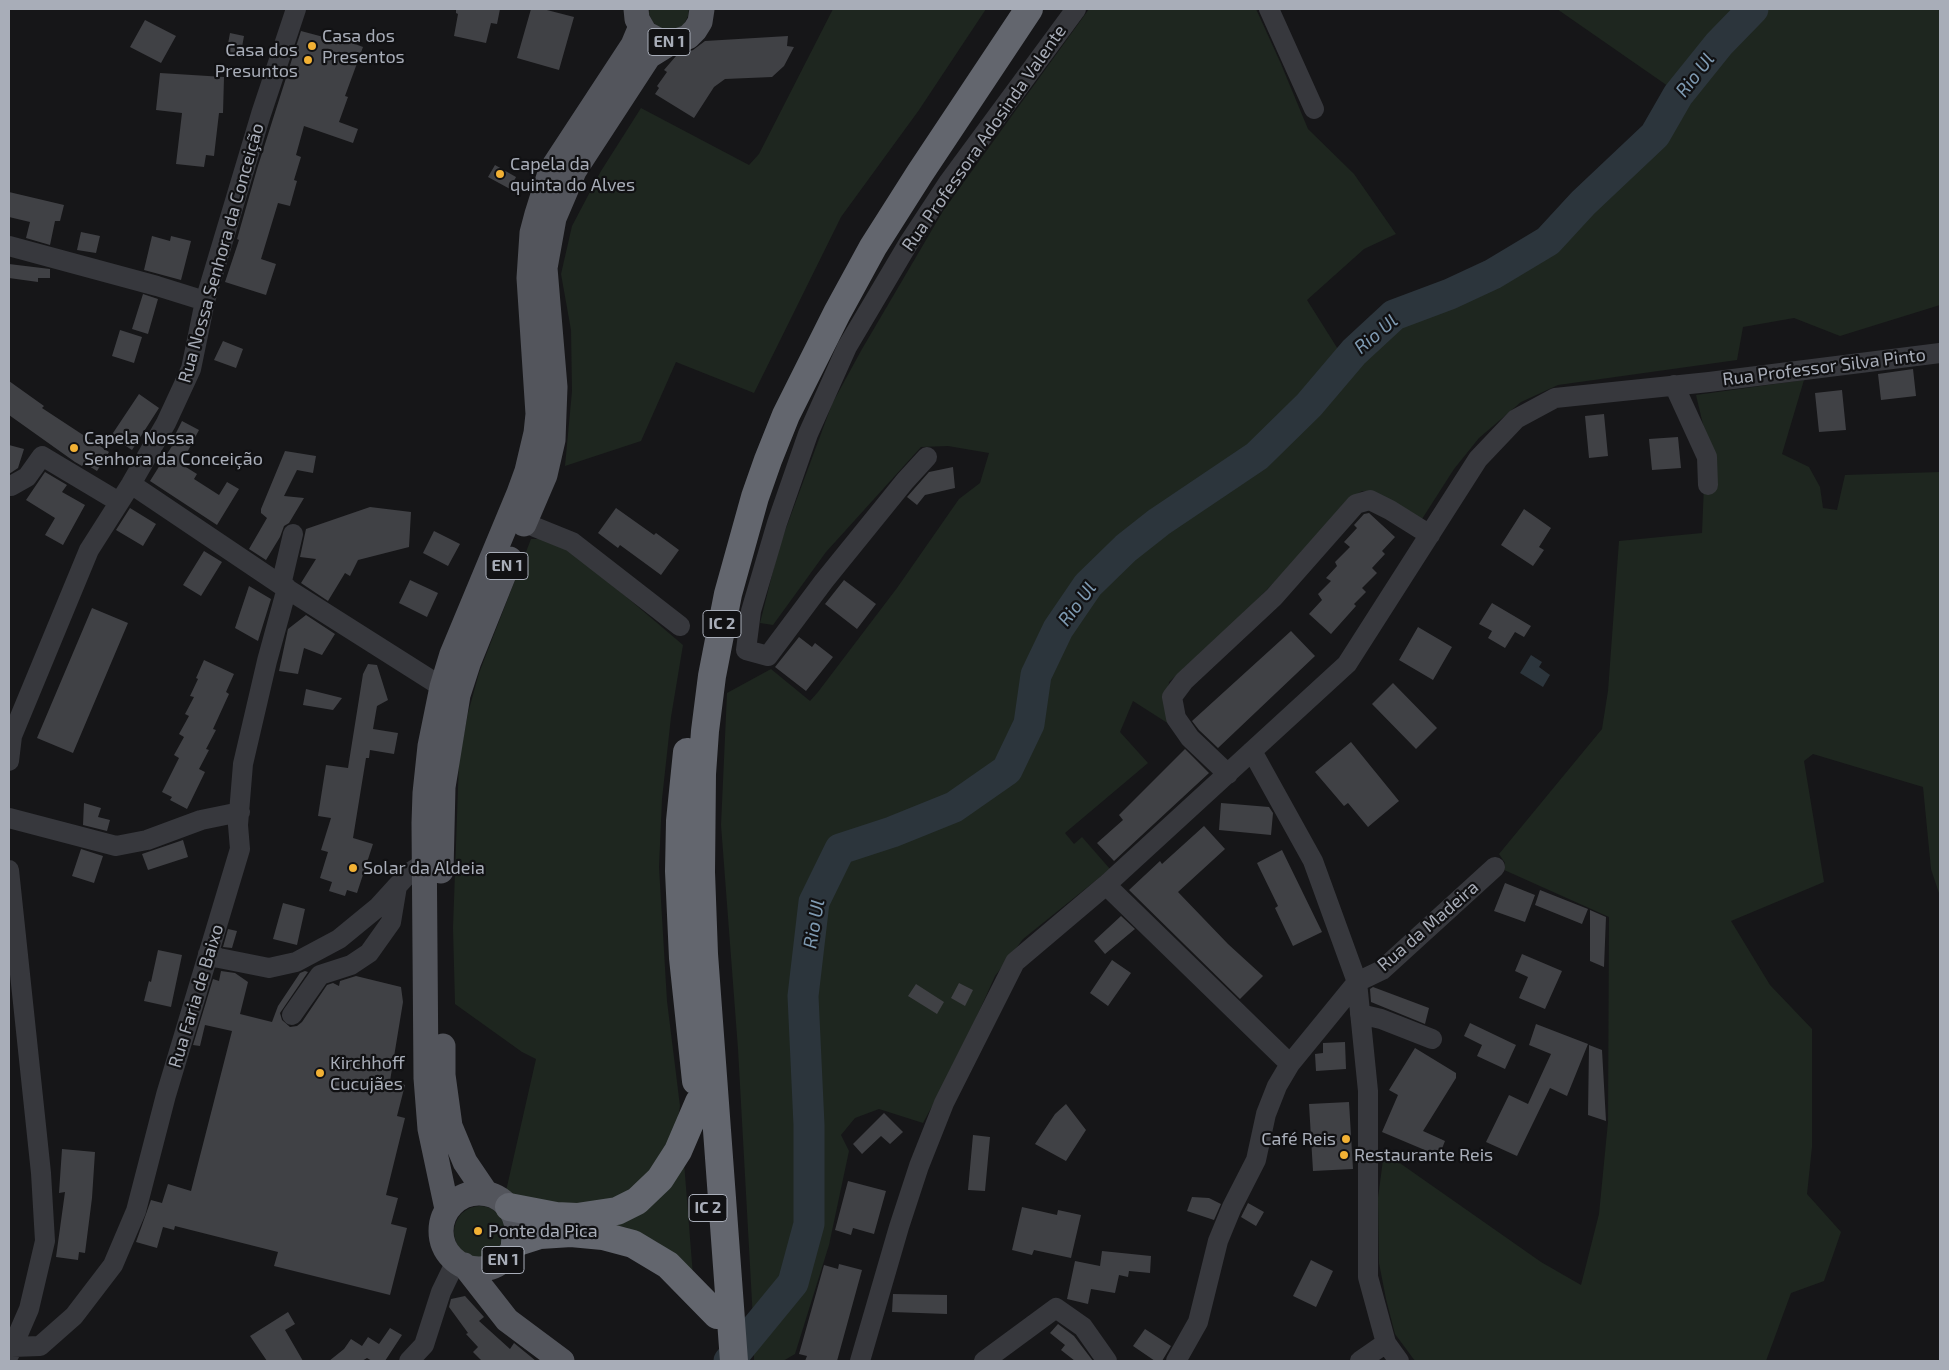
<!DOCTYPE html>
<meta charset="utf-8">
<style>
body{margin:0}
#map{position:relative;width:1949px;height:1370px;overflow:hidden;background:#161618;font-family:"Exo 2",sans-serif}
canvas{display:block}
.frame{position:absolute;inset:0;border:10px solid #a8adb8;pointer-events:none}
</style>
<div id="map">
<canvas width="1949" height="1370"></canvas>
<div class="frame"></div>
</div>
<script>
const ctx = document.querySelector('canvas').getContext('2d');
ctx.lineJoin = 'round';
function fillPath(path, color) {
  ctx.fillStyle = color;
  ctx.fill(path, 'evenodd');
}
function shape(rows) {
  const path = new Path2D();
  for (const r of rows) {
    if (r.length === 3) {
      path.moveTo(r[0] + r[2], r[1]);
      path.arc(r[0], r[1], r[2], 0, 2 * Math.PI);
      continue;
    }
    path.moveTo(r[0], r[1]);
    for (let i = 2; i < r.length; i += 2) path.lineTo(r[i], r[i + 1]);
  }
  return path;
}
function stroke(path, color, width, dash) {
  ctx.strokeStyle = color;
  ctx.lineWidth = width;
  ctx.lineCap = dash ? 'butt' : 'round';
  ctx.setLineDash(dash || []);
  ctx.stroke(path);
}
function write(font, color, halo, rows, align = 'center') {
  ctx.font = font + ' "Exo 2",sans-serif';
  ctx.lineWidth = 4.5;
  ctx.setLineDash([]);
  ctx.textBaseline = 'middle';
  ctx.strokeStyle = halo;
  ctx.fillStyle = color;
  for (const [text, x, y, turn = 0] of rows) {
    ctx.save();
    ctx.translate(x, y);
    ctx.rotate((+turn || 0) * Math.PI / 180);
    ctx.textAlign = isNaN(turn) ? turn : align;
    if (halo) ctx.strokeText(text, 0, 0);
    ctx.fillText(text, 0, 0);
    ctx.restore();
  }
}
fillPath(shape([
 [650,9,689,9,688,16,684,24,677,29,668,30,659,28,653,22,649,14],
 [833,9,986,9,919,110,841,217,754,393,676,362,641,441,565,466,572,391,571,330,561,274,572,226,601,171,641,108,749,165,759,154],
 [1089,9,1256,9,1281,64,1308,129,1354,174,1396,234,1364,249,1307,300,1341,354,1306,396,1250,450,1180,497,1132,534,1086,574,1047,630,1028,669,1021,722,991,770,942,802,837,840,807,901,799,965,802,1146,799,1239,785,1282,753,1320,738,1049,721,825,727,693,771,669,810,701,818,692,897,588,959,499,980,483,989,453,948,446,921,447,826,552,773,625,760,623,779,547,832,404,862,349,943,211],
 [1557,9,1940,9,1940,305,1840,336,1794,318,1743,327,1737,360,1558,385,1521,402,1479,438,1454,469,1422,519,1375,493,1362,491,1346,501,1301,555,1249,608,1169,682,1166,706,1169,724,1133,701,1120,732,1148,763,1065,833,1074,844,1082,837,1110,869,1023,939,995,976,959,1056,923,1123,879,1109,855,1118,841,1135,849,1151,829,1245,795,1354,783,1361,754,1361,754,1342,782,1307,796,1283,811,1229,814,1181,811,969,817,920,826,890,843,858,859,847,906,835,951,814,990,790,1010,773,1036,716,1043,673,1087,594,1126,555,1284,441,1316,408,1358,355,1397,320,1486,285,1542,252,1606,194,1688,100],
 [1804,380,1782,454,1809,467,1820,487,1823,508,1837,510,1845,475,1940,472,1940,896,1931,869,1923,787,1813,754,1804,761,1824,882,1731,921,1770,985,1812,1029,1812,1147,1807,1194,1841,1232,1824,1281,1791,1293,1766,1361,1415,1361,1395,1334,1386,1299,1379,1263,1378,1198,1384,1152,1541,1262,1581,1285,1599,1214,1608,1122,1609,917,1502,869,1505,863,1499,854,1602,729,1608,691,1619,541,1702,533,1706,437,1696,395],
 [531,539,551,539,583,560,683,645,671,717,662,799,659,867,667,1001,680,1106,676,1131,663,1160,617,1202,538,1205,506,1191,536,1059,522,1052,455,1004,453,928,459,760,468,713,479,673],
 [684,1162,693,1276,657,1242,625,1227,607,1225],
 [480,1232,26]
]), '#1e261f');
fillPath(shape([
 [1531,655,1542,662,1539,667,1550,675,1543,687,1520,673]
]), '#2c353c');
stroke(shape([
 [729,1361,793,1283,809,1224,809,1125,803,996,814,902,840,849,892,832,954,807,1007,770,1029,724,1036,675,1058,629,1088,585,1126,548,1159,522,1257,456,1309,405,1354,352,1394,315,1450,294,1493,274,1548,241,1583,203,1655,135,1678,95,1719,44,1753,9]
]), '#2c353c', 31);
fillPath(shape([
 [456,9,500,9,497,24,491,23,486,43,454,36,458,14,456,13],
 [531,9,543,9,574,17,559,70,517,58],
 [145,20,176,36,161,63,130,47],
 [301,31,346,43,347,41,363,47,345,96,348,97,339,122,358,129,353,143,304,126,296,155,301,157,294,180,297,181,290,206,278,203,261,259,276,264,266,295,225,282,239,240,237,239,257,169],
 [230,33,244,36,240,58,226,55],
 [788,36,787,46,794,47,784,66,772,77,725,79,714,87,694,118,655,94,659,88,657,86,667,72,664,70,676,56,693,50,705,41],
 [160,73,224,77,223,113,219,113,214,156,206,155,204,167,176,164,182,113,156,110],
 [495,165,516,177,510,189,488,177],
 [9,192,64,205,60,221,55,221,50,245,26,238,30,222,9,217],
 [81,232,100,236,96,253,77,250],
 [152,236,170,241,171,236,191,241,181,280,144,270],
 [9,264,50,269,50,278,38,278,38,282,9,278],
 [143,294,158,299,148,334,132,329],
 [120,330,142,337,134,363,112,356],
 [223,341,243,349,236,368,214,360],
 [1913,369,1916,396,1881,400,1878,374],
 [9,381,44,406,42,408,109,452,97,471,84,463,82,466,75,462,9,415],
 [1842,390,1846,430,1819,432,1815,393],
 [139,394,159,408,132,450,111,436],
 [1604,414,1608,456,1589,458,1585,416],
 [182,421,199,430,181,464,197,474,194,479,219,495,227,482,239,489,217,525,150,481,172,446,170,445],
 [1678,437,1681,468,1652,470,1649,439],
 [9,445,24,449,18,468,9,474],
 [285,451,316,456,313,473,297,470,284,496,304,498,289,523,284,526,280,537,266,560,249,549,267,518,261,513,261,509],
 [953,467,955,488,925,495,917,505,907,497,929,472],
 [45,472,67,485,62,492,85,505,63,545,45,535,55,518,26,500],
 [370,507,411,512,409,547,358,560,350,576,345,573,328,601,301,583,316,559,300,557,306,529],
 [130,508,156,524,143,546,116,530],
 [616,508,654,535,656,533,679,550,661,575,620,545,618,548,598,533],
 [1524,509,1551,528,1539,547,1544,550,1533,566,1501,545],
 [1369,513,1395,537,1382,551,1385,554,1372,568,1377,573,1362,588,1366,592,1354,604,1356,606,1331,634,1309,614,1322,600,1318,594,1331,581,1326,578,1337,566,1335,562,1350,547,1344,542,1357,528,1354,525,1364,514],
 [434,531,460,544,448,566,423,553],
 [204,551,222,562,201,596,183,585],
 [410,580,438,593,427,617,399,603],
 [844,580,876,604,857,629,825,604],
 [249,586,271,599,258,641,235,628],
 [1492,603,1531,626,1524,637,1515,632,1505,648,1488,638,1492,631,1479,624],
 [92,608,128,623,73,753,37,738],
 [306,615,335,634,322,655,304,648,298,674,279,671,288,629],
 [1418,627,1452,647,1433,680,1399,660],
 [1291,631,1315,656,1218,748,1199,730,1192,721],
 [799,637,812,647,815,643,833,657,806,691,775,667],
 [204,660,234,674,226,692,229,694,213,729,216,730,206,749,209,750,199,769,205,772,187,809,170,800,172,797,162,792,179,758,174,755,184,737,179,734,189,716,185,714,194,697,190,696,198,679,196,678],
 [368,664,377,665,388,700,377,706,373,729,398,733,394,754,370,750,369,758,366,758,353,838,373,844,357,893,347,890,345,896,329,891,332,882,320,878,328,852,321,850,331,818,318,816,326,765,348,768,363,674],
 [1393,683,1437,728,1416,749,1372,704],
 [306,689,342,698,333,710,303,705],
 [1351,742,1399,801,1368,827,1348,803,1344,806,1315,772],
 [1185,749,1209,773,1114,861,1097,843,1123,820,1119,815],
 [84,803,101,808,98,817,110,820,107,831,83,825],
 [1221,803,1269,807,1273,813,1271,835,1219,830],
 [1204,826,1225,849,1178,892,1228,944,1263,976,1240,999,1129,890,1160,861,1162,864],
 [183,840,188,857,148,870,142,854],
 [81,849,103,856,94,883,72,876],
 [1282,850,1322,932,1293,946,1275,908,1278,906,1257,863],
 [1505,883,1535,895,1525,922,1494,911],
 [1540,890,1588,909,1582,924,1535,905],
 [283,903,305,909,297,945,273,939],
 [1590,910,1606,917,1604,967,1590,961],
 [1121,916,1135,929,1105,954,1094,941],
 [228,929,237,931,232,948,223,947],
 [158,950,182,955,171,1007,144,1001,149,981,151,982],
 [1522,954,1562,971,1545,1009,1519,998,1528,977,1515,971],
 [1112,960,1131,973,1108,1006,1090,993],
 [221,971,235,973,248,982,240,1014,272,1022,278,1006,300,973,305,971,308,972,280,1013,282,1020,290,1027,297,1026,302,1022,327,985,333,983,339,986,340,981,356,976,401,987,403,1002,390,1081,405,1085,397,1116,405,1118,386,1195,398,1198,391,1224,407,1228,390,1295,274,1266,278,1252,175,1226,174,1230,163,1227,157,1248,136,1242,151,1200,162,1203,168,1184,191,1191,232,1031,205,1025,200,1046,193,1045,213,979,219,981],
 [959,983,973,990,965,1006,951,998],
 [916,984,944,1002,937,1014,908,996],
 [1373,987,1429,1008,1425,1024,1371,1002,1370,989],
 [1470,1023,1516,1045,1505,1069,1477,1056,1482,1045,1464,1036],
 [1536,1024,1588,1044,1567,1096,1550,1088,1517,1156,1486,1142,1509,1095,1528,1104,1551,1054,1529,1045],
 [1345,1042,1346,1069,1316,1071,1315,1054,1323,1053,1323,1043],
 [1589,1045,1602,1050,1606,1121,1588,1115],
 [1415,1048,1456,1073,1456,1078,1423,1131,1445,1141,1439,1156,1382,1132,1398,1095,1389,1090],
 [1349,1102,1353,1169,1313,1171,1309,1104],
 [1066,1104,1086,1130,1066,1161,1035,1144,1055,1114],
 [884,1113,903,1132,890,1144,881,1136,862,1154,853,1144],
 [973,1135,990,1137,985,1191,968,1190],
 [62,1149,95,1152,92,1198,85,1253,79,1252,78,1260,56,1257,65,1192,59,1193],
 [848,1181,886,1191,874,1234,853,1228,851,1235,835,1230],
 [1192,1197,1209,1198,1221,1204,1214,1220,1187,1211],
 [1248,1203,1264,1212,1256,1226,1241,1217],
 [1022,1207,1057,1215,1058,1210,1081,1215,1071,1258,1034,1250,1032,1255,1012,1250],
 [1102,1251,1151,1256,1150,1273,1129,1271,1128,1277,1119,1275,1115,1293,1091,1289,1088,1304,1067,1299,1075,1261,1100,1266],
 [1311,1260,1333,1271,1316,1307,1293,1296],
 [839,1264,862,1270,837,1361,805,1361,807,1356,799,1354,824,1265,838,1269],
 [893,1294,947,1295,947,1314,892,1312],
 [465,1296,484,1317,479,1321,510,1349,514,1343,536,1361,482,1361,473,1352,478,1347,466,1334,468,1333,449,1307,451,1299],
 [288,1312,295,1324,285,1330,303,1361,267,1361,250,1336],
 [1058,1324,1074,1336,1093,1361,1075,1361,1061,1350,1065,1345,1050,1333],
 [390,1328,402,1335,385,1361,372,1361,367,1358,362,1361,329,1361,344,1349,351,1339,362,1346,368,1337,379,1344],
 [1145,1329,1171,1346,1162,1361,1155,1361,1133,1346]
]), '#404145');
stroke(shape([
 [1269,9,1314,109],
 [9,246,157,286,205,301],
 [1674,385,1707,457,1708,485],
 [927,457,905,481,824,581,768,656,746,650,751,611,777,523,808,434,847,347,908,244,948,183,1076,9],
 [131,484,281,585,442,687],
 [9,486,11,486,27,477,42,456,119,502],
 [525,523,572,542,680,626],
 [281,585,293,534],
 [1252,751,1313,861,1357,982,1368,1091,1368,1277,1386,1343,1399,1361],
 [9,761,12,736,89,550,131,484,166,423,191,369,205,301,261,114,296,9],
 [1228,774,1190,738,1176,718,1172,697,1184,681,1274,597,1356,504,1370,500,1390,510,1430,535],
 [9,818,116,846,147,840,201,820,240,812],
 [9,870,41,1173,45,1241,29,1309,9,1355],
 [1106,885,1290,1064],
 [208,954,219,958,269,968,296,962,339,939,378,907,409,873,434,857],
 [1360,1014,1381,1019,1432,1039],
 [292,1015,320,975,351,965,369,953,391,922,397,886],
 [12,1347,40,1346,74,1316,113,1265,136,1211,166,1095,240,849,238,825,243,764,267,661,287,588],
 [409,1361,424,1345,441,1292,456,1261],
 [860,1361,899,1227,919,1166,944,1103,1015,962,1106,885,1347,664,1478,459,1516,419,1555,398,1709,382,1940,353],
 [984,1361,1056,1308,1083,1327,1107,1361],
 [1176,1361,1198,1322,1218,1241,1232,1207,1256,1160,1266,1114,1277,1086,1290,1064,1357,982,1382,970,1495,867],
 [1360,1361,1386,1343]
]), '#37383d', 20);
stroke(shape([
 [636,9,637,19,645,33,660,41,670,43,688,37,695,30,700,22,702,9],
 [524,524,545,475,553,440,555,387,545,268,554,218,574,171,649,56,670,43],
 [441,871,443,787,458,695,469,661,510,559],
 [443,1046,443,1075,450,1126,465,1162,486,1193],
 [479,1231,38],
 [447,1209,430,1129,426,1078,424,823,425,793,430,746,442,687,452,654,519,493,527,471,536,433,538,414,529,278,532,233,537,214,549,176,555,164,633,45,641,26],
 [464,1265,507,1320,562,1361]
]), '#53555c', 25);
stroke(shape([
 [687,752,680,821,679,871,683,958,696,1081],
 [509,1207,556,1216,577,1217,617,1211,637,1201,660,1179,678,1151,699,1102],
 [515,1243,540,1235,571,1233,603,1236,633,1244,668,1265,717,1315],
 [734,1361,704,954,701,872,702,774,705,731,712,676,728,594,755,497,768,460,786,415,837,313,873,247,920,173,1029,9]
]), '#63666e', 28);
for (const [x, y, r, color] of [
 [312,46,5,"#f2b134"],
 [308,60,5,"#f2b134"],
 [500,174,5,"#f2b134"],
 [74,448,5,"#f2b134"],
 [353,868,5,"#f2b134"],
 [320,1073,5,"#f2b134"],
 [1346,1139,5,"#f2b134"],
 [1344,1155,5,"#f2b134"],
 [478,1231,5,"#f2b134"]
]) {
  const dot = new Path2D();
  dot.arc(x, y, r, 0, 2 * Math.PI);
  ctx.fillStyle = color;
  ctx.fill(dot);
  stroke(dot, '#111113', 2);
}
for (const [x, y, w] of [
 [669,42,42],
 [507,566,42],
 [722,624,38],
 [708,1208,38],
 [503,1260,42]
]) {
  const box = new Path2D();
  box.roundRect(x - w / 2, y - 13.5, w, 27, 4);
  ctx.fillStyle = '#111113';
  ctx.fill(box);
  stroke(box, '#a8adb8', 1);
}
write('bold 16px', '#a8adb8', null, [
 ["EN 1",669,42],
 ["EN 1",507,566],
 ["IC 2",722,624],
 ["IC 2",708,1208],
 ["EN 1",503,1260]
]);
write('18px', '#a8adb8', '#111113', [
 ["Casa dos",322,36],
 ["Presentos",322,57],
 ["Casa dos",298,50,"right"],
 ["Presuntos",298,71,"right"],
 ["Capela da",510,164],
 ["quinta do Alves",510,185],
 ["Capela Nossa",84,438],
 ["Senhora da Conceição",84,459],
 ["Solar da Aldeia",363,868],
 ["Kirchhoff",330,1063],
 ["Cucujães",330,1084],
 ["Café Reis",1336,1139,"right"],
 ["Restaurante Reis",1354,1155],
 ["Ponte da Pica",488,1231]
], 'left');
write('18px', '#a8adb8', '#111113', [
 ["Rua Professora Adosinda Valente",984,138,-55],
 ["Rua Nossa Senhora da Conceição",221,253,-74],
 ["Rua Professor Silva Pinto",1824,367,-7],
 ["Rua da Madeira",1428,926,-41],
 ["Rua Faria de Baixo",196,996,-73]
]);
write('italic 19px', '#7f9bb3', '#111113', [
 ["Rio Ul",1695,75,-52],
 ["Rio Ul",1376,334,-40],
 ["Rio Ul",1077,604,-53],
 ["Rio Ul",814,924,-80]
]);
</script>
